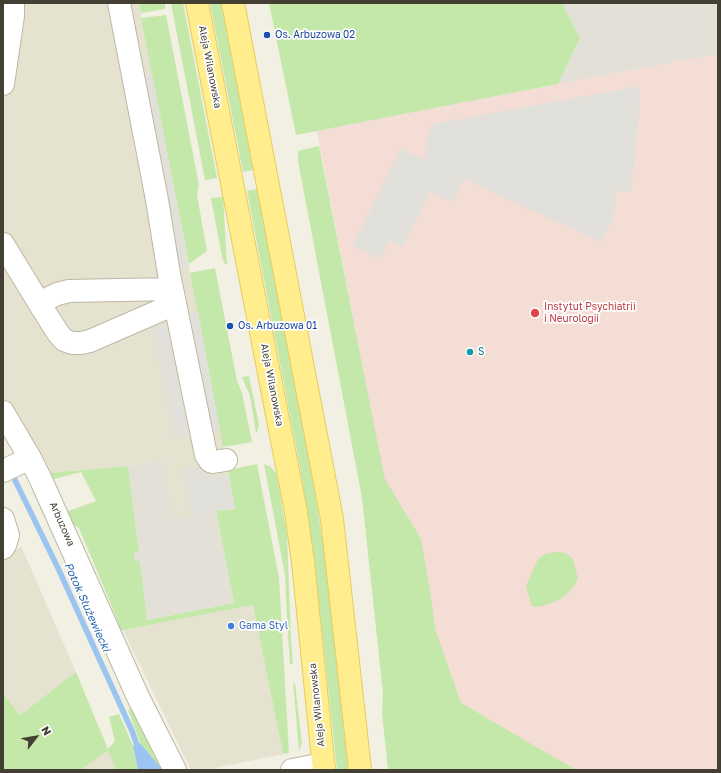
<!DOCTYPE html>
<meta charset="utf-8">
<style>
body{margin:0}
#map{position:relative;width:721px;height:773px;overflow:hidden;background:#f2efe3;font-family:"Golos Text",sans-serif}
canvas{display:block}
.frame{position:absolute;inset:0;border:4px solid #433f33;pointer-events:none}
.north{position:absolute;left:16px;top:717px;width:40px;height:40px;-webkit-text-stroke:3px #fff;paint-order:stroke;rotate:59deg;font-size:11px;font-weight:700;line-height:16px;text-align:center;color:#433f33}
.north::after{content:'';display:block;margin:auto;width:14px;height:18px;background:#433f33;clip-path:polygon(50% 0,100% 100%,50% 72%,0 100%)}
</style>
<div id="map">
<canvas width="721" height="773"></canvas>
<div class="frame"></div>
<div class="north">N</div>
</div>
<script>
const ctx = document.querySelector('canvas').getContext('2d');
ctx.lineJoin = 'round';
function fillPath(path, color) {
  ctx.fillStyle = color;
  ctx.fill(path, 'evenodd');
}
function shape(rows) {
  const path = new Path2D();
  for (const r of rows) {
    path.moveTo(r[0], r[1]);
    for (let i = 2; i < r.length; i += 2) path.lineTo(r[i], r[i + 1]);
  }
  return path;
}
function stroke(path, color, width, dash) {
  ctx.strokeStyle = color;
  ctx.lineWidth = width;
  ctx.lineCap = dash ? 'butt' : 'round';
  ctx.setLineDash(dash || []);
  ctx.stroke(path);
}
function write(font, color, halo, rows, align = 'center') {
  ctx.font = font + ' "Golos Text",sans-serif';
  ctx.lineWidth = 3.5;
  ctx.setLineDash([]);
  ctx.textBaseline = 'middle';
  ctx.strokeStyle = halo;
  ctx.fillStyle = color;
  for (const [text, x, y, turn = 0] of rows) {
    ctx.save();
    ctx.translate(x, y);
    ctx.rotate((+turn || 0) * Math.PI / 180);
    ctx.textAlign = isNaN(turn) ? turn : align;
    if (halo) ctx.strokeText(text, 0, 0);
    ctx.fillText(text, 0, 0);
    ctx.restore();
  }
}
fillPath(shape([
 [3,3,139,3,235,509,175,518,162,458,128,466,48,473,3,401],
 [21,546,76,672,20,715,3,693,3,560],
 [253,605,283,754,215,768,214,770,191,770,123,630],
 [108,749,116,770,81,770]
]), '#e6e2d0');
fillPath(shape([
 [562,3,718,3,718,54,558,84,580,38],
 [162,458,175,518,216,511,234,603,146,620,140,561,135,561,134,552,139,552,128,466]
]), '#e3e0d8');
fillPath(shape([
 [718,54,718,770,441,770,317,131,558,84]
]), '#f3ddd5');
fillPath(shape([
 [139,3,165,3,165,8,164,9,141,13],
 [171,3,183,3,217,178,205,180],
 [210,3,221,3,253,170,243,172],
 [269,3,562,3,580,38,558,84,296,135],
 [166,15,199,185,197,195,207,251,189,264,141,18],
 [319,146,385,479,421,539,431,596,435,629,461,703,576,770,388,770,382,713,383,693,362,498,298,161,298,151],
 [257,189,312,476,325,554,348,770,337,770,314,555,302,478,247,191],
 [223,197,227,264,225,264,222,257,211,198],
 [215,268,237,381,242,393,252,442,223,447,190,273],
 [249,376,259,425,258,430,256,433,250,396,242,377],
 [257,464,279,578,289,753,283,754,253,605,123,630,117,633,111,621,117,619,79,528,73,524,66,512,96,501,81,472,51,480,48,473,128,466,139,552,134,553,135,561,140,561,147,620,234,603,216,511,235,509,228,470],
 [264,464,271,467,275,472,277,477,287,535,291,640,293,664,290,664,287,618,285,575],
 [557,552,566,553,573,559,578,579,572,589,564,597,554,602,543,606,532,607,526,586,538,559,545,554],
 [76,672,108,749,115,741,109,717,119,714,133,746,138,770,116,770,108,750,81,770,3,770,3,693,20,715],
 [293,682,295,684,302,743,299,751],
 [134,706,166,770,162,770,140,743,128,710]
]), '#c4e8aa');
fillPath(shape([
 [152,74,189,267,175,270,138,77],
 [640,86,639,115,631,192,616,191,614,217,601,242,464,179,452,202,430,192,403,247,389,241,381,259,353,246,401,149,425,160,426,140,433,124],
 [198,311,220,431,207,434,183,314],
 [166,324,189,436,175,439,152,327],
 [195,468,214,477,228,475,235,507,192,515,183,470]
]), '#e2e0db');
fillPath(shape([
 [140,743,161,768,162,770,138,770,133,746]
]), '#9cc4f1');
stroke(shape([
 [11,472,58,568,132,731,139,751]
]), '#9cc4f1', 5.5);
const minor = shape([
 [119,3,157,200,169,274,206,455,210,461,213,462,226,460],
 [3,84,13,16,13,3],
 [3,244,39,303,57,294,69,291,172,289],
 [39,303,58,333,64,340,72,343,81,343,90,341,175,304],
 [3,412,30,458,41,480,138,697,175,770],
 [3,471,30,458],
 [3,519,8,535,5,545,3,548],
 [292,770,323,764]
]);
const major = shape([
 [197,3,296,512,303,562,324,770],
 [233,3,332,519,360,770]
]);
stroke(minor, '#bdb8a5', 24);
stroke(major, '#e6cd5d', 24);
stroke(minor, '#fff', 22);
stroke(major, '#ffed8e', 22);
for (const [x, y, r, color] of [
 [267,35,4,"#1a4fb4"],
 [535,313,5,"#e0444e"],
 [230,326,4,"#1a4fb4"],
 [470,352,4,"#0f9aa8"],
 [231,626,4,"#3f7fe0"]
]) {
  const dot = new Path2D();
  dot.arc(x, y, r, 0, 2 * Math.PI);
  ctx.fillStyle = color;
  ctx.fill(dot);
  stroke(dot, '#fff', 1.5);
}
write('10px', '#164399', '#fff', [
 ["Os. Arbuzowa 02",275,35],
 ["Os. Arbuzowa 01",238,326]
], 'left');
write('10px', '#433f33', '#fff', [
 ["Aleja Wilanowska",210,67,79],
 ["Aleja Wilanowska",272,385,79],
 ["Arbuzowa",62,524,66],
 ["Aleja Wilanowska",317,705,-96]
]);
write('10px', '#be3a42', '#fff', [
 ["Instytut Psychiatrii",544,307],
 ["i Neurologii",544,319]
], 'left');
write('10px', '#0d838f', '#fff', [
 ["S",478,352]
], 'left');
write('10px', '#366cbe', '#fff', [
 ["Gama Styl",239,626]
], 'left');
write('italic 11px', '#2b68b1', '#fff', [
 ["Potok Służewiecki",87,607,66]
]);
</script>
